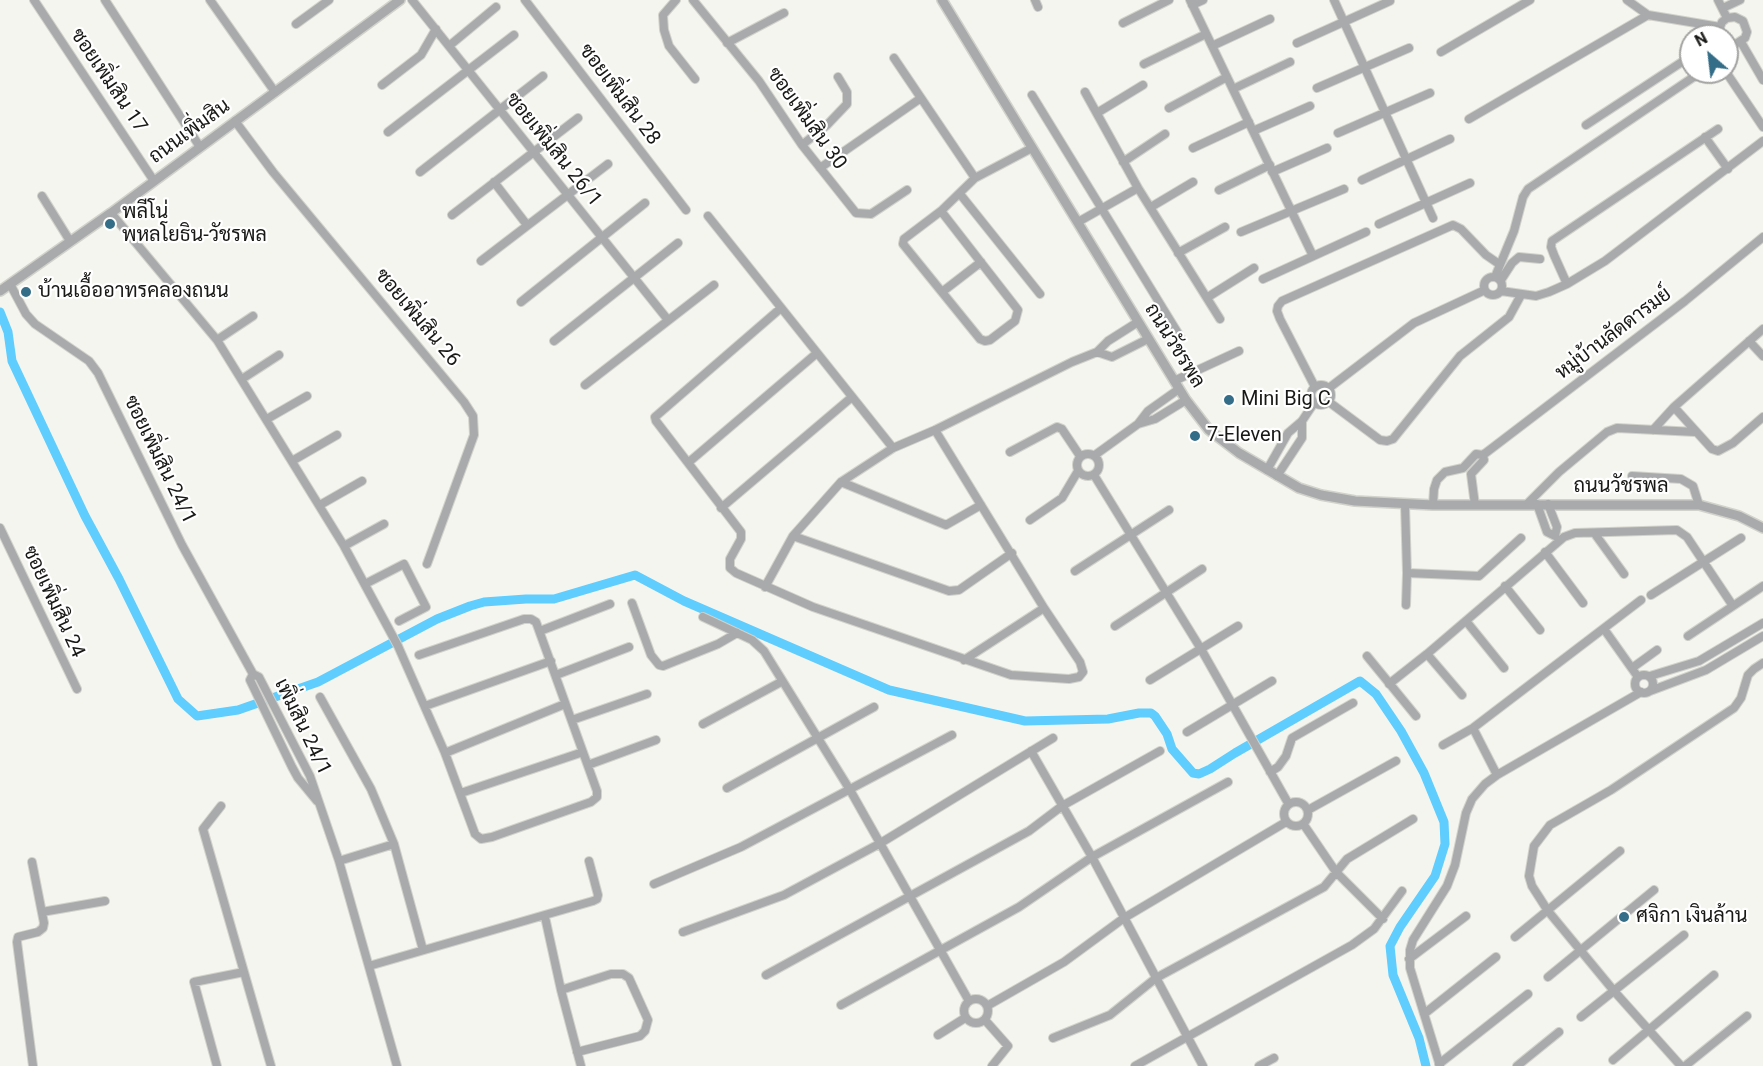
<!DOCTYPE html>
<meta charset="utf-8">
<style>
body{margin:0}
#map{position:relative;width:1763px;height:1066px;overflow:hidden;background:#f5f5ef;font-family:Roboto,sans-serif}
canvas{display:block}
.north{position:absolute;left:1679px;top:24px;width:60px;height:60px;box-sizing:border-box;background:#fff;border:2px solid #a3a3a2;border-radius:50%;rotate:332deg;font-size:16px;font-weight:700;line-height:24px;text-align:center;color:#181916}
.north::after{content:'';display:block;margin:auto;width:21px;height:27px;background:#346d87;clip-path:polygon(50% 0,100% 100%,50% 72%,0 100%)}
</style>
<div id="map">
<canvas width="1763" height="1066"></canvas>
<div class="north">N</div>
</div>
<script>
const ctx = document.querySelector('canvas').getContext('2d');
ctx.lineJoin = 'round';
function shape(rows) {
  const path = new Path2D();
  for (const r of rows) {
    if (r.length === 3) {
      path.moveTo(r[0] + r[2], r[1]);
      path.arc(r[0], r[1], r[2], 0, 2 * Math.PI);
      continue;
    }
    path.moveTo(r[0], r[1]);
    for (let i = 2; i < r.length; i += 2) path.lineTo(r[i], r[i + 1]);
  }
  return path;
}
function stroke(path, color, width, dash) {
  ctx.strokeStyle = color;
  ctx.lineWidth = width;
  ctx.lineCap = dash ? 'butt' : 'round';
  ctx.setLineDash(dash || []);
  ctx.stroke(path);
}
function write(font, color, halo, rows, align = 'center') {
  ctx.font = font + ' Roboto,Sarabun,sans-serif';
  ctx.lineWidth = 4.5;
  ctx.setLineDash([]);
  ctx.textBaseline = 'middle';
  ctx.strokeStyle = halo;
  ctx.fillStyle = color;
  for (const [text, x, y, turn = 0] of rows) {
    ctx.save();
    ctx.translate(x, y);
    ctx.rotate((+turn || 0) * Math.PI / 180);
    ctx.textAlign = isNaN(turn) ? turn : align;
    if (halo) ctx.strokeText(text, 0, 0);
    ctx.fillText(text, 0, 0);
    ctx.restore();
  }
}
stroke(shape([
 [0,312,8,332,12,361,85,516,119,579,178,699,197,716,238,710,318,682,437,619,470,606,484,602,526,599,554,599,635,575,684,601,889,690,1025,721,1108,719,1139,713,1151,713,1155,716,1167,734,1172,749,1193,773,1199,774,1210,769,1235,753,1360,681,1376,694,1401,731,1424,773,1444,822,1445,844,1435,876,1400,927,1390,946,1393,975,1419,1038,1426,1066]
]), '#5fcdfd', 9);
const minor = shape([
 [34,0,154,181],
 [105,0,200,147],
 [210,0,275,92],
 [412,0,668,320],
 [525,0,686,210],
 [676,0,663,15,664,30,669,46,695,79],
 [693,0,759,81,802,145,856,213,871,214,907,190],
 [1035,0,1038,7],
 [1190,0,1313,256],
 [1334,0,1433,218],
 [1627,0,1648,15,1720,27],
 [1718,0,1727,18],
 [1192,5,1203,0],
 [1723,8,1740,0],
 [1123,23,1169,0],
 [296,24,329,0],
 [1721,36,1720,27,1722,22,1727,18,1735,17,1743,21,1747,32,1745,38,1734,45,1727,43],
 [1741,42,1763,80],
 [727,43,784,13],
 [1297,43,1390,1],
 [449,46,496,7],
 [1212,46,1270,19],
 [1441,52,1530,0],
 [894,58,975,178],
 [1144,64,1206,34],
 [1726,72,1763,127],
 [382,85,421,55,436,29],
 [1317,88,1409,48],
 [1233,89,1290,62],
 [1085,92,1138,188,1220,319],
 [1032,95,1181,338],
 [1169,108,1227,77],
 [1097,113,1143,85],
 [1469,119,1648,15],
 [235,121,273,172,464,402,473,416,474,435,427,564],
 [1586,125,1691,56],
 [1253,131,1310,106],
 [388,132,514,35],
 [1338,133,1430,93],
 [1705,137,1728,169],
 [802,145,827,125,847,104,847,92,838,77],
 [1193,148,1249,122],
 [1123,162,1165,134],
 [820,168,921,98],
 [420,172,543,76],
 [1272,172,1327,148],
 [1362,180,1450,139],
 [494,182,527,225],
 [1219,190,1270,165],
 [960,194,1040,294],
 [42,196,70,241],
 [1151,207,1193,182],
 [941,211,1018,310,1015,321,990,340,985,341,980,339,903,244,904,239,941,211,975,178,1032,148],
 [111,213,217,340,344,546,398,646,445,753,475,834,481,839,492,837,591,802,597,797,597,791,536,622,531,619,524,619,419,655],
 [452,215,578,118],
 [708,216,893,448],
 [1078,222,1138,188],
 [1379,224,1470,183],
 [1241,232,1344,189],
 [1178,253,1225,227],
 [481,261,608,164],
 [1493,286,9],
 [1495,277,1514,231,1523,197,1528,189,1701,72],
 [1263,279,1366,232],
 [1501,280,1512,263,1519,257,1540,259],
 [10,284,26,314,35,324,89,361,98,373,182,545,253,674,259,677,310,776,339,861,397,1066],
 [1567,284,1554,255,1551,247,1552,241,1718,129],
 [1501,291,1536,296,1549,292,1567,284,1605,261,1763,141],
 [942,292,981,262],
 [1208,297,1254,268],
 [521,302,645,203],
 [781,308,655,417,656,421,741,532,741,539,730,559,730,568,736,573,813,607,1011,675,1069,679,1079,677,1083,672,1080,662,1044,608,935,430],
 [217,340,253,316],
 [554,341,678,243],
 [1749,341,1763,356],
 [1097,352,1112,357,1148,339],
 [242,379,279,355],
 [1174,381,1239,351],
 [1321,395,10],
 [585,385,714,285],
 [1315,387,1280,319,1277,311,1278,306,1282,301,1453,225,1461,229,1486,255,1499,264],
 [1329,388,1414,323,1485,290],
 [1329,402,1380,440,1387,441,1393,439,1460,356,1509,317,1521,295],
 [1674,407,1712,449,1718,451,1733,443,1763,417],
 [267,419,307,396],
 [1138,424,1155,419,1186,400],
 [1653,430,1674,407,1763,329],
 [1010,452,1057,427,1062,429,1080,456],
 [1088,465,11],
 [1095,455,1138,424,1148,411,1179,389],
 [292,461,337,435],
 [689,462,817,353],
 [1267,470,1288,433,1302,421,1314,403],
 [1094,475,1201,649,1288,803],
 [1277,476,1302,438,1302,421],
 [1632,476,1681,479,1693,486,1699,505],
 [841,482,946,525,981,505],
 [1405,504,1407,573,1406,605],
 [1527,504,1559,472,1607,432,1617,428,1695,432],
 [1537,504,1547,532,1555,536,1557,527,1548,504],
 [320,505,362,481],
 [1433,505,1434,489,1437,480,1445,472,1463,468,1476,454,1483,455,1685,301,1763,237],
 [1475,505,1471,474,1484,460,1483,455],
 [721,508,852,397],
 [1030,520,1062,498,1078,471],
 [0,528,77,689],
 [1595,534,1624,574],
 [793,536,949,591,959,590,1012,553],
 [344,546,384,524],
 [1545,552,1583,603],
 [1075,571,1169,510],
 [1407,573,1479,576,1521,538],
 [365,584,404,564,426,607,399,621],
 [1505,586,1540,630],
 [765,587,793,536,841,482,893,448,935,430,1072,362,1097,352,1108,341,1138,322],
 [1651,595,1741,538],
 [632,603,651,655,659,665,663,666,718,644,737,633],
 [703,617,752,640,764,651,850,790,969,1001],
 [1466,621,1504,668],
 [1115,626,1202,569],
 [1604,629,1638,677],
 [540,631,610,604],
 [1688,636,1763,586],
 [1427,654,1462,695],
 [1367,656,1416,716],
 [964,660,1044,608],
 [1632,668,1657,650],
 [253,674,250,680,292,767,298,778,317,801],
 [1644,684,9],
 [556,675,629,647],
 [1650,676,1699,661,1763,623],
 [1150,680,1238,626],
 [1389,684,1427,654,1564,537,1575,533,1677,530,1687,537,1733,606],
 [1650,691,1706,670,1763,636],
 [320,697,371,789,394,844,423,950],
 [425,706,551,661],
 [572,720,647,694],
 [703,724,781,682],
 [1473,728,1497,775],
 [1187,732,1272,681],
 [1443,745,1473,728,1641,600],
 [1031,751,1092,857,1203,1066],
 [445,753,565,704],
 [588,765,656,740],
 [1270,772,1278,767,1286,756,1292,738,1353,703],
 [727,788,874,707],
 [461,793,583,752],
 [1296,814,12],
 [221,806,203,829,271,1066],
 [1308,810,1396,761],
 [1304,825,1336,872,1383,919],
 [339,861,394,844],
 [32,862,44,923,43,928,38,932,18,937,17,942,33,1066],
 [654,884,741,847,952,735],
 [42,912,105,901],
 [545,917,561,990,581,1066],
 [683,932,784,895,879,844,1053,738],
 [1515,937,1620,851],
 [1409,959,1466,916],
 [369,966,593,901,597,899,598,895,589,861],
 [766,975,1029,831,1062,806,1160,751],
 [1548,977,1654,890],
 [561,990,611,974,623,974,629,978,648,1020,645,1031,640,1036,577,1052],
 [976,1011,12],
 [841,1005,1019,907,1092,857,1228,782],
 [987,1006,1064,962,1124,918,1286,822],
 [1424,1014,1496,957],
 [1581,1017,1684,935],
 [985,1020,1008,1046,992,1066],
 [938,1035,965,1018],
 [1053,1038,1110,1015,1156,978,1324,887,1347,859,1413,819],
 [1613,1060,1714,975],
 [1439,1064,1528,994],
 [217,1066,194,982,244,972],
 [1135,1066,1352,945,1374,929,1402,891],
 [1259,1066,1274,1058],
 [1440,1066,1410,968,1410,950,1413,940,1447,886,1455,865,1466,813,1472,799,1485,784,1497,775,1641,692],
 [1517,1066,1559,1032],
 [1681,1066,1614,991,1548,911,1532,886,1529,876,1534,846,1550,825,1611,790,1734,708,1741,698,1748,675,1754,669,1763,663],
 [1685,1066,1747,1016]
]);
const tertiary = shape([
 [942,0,1186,400,1209,430,1239,453,1299,488,1321,495,1355,501,1433,505,1699,505,1739,516,1763,528],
 [0,291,111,213,400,0]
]);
stroke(minor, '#d2d2cc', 10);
stroke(tertiary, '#d2d2cc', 12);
stroke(minor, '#a8aaac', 8);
stroke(tertiary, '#a8aaac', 9);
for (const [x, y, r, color] of [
 [110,224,6,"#346d87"],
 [26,292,6,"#346d87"],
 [1229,400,6,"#346d87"],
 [1195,436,6,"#346d87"],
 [1624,917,6,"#346d87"]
]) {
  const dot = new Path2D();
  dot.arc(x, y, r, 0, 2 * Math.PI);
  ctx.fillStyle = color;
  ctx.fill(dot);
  stroke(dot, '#fff', 2);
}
write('20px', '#181916', '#fff', [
 ["ซอยเพิ่มสิน 17",108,81,56],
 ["ซอยเพิ่มสิน 28",619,95,53],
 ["ซอยเพิ่มสิน 30",806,119,54],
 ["ถนนเพิ่มสิน",190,132,-36],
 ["ซอยเพิ่มสิน 26/1",553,150,51],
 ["ซอยเพิ่มสิน 26",417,318,50],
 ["หมู่บ้านลัดดารมย์",1614,334,-37],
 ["ถนนวัชรพล",1174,346,58],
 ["ซอยเพิ่มสิน 24/1",159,460,64],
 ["ถนนวัชรพล",1621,487],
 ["ซอยเพิ่มสิน 24",53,602,65],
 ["เพิ่มสิน 24/1",302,727,64]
]);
write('20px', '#181916', '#fff', [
 ["พลีโน่",122,213],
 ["พหลโยธิน-วัชรพล",122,236],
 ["บ้านเอื้ออาทรคลองถนน",38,292],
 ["Mini Big C",1241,400],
 ["7-Eleven",1207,436],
 ["ศจิกา เงินล้าน",1636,917]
], 'left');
</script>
